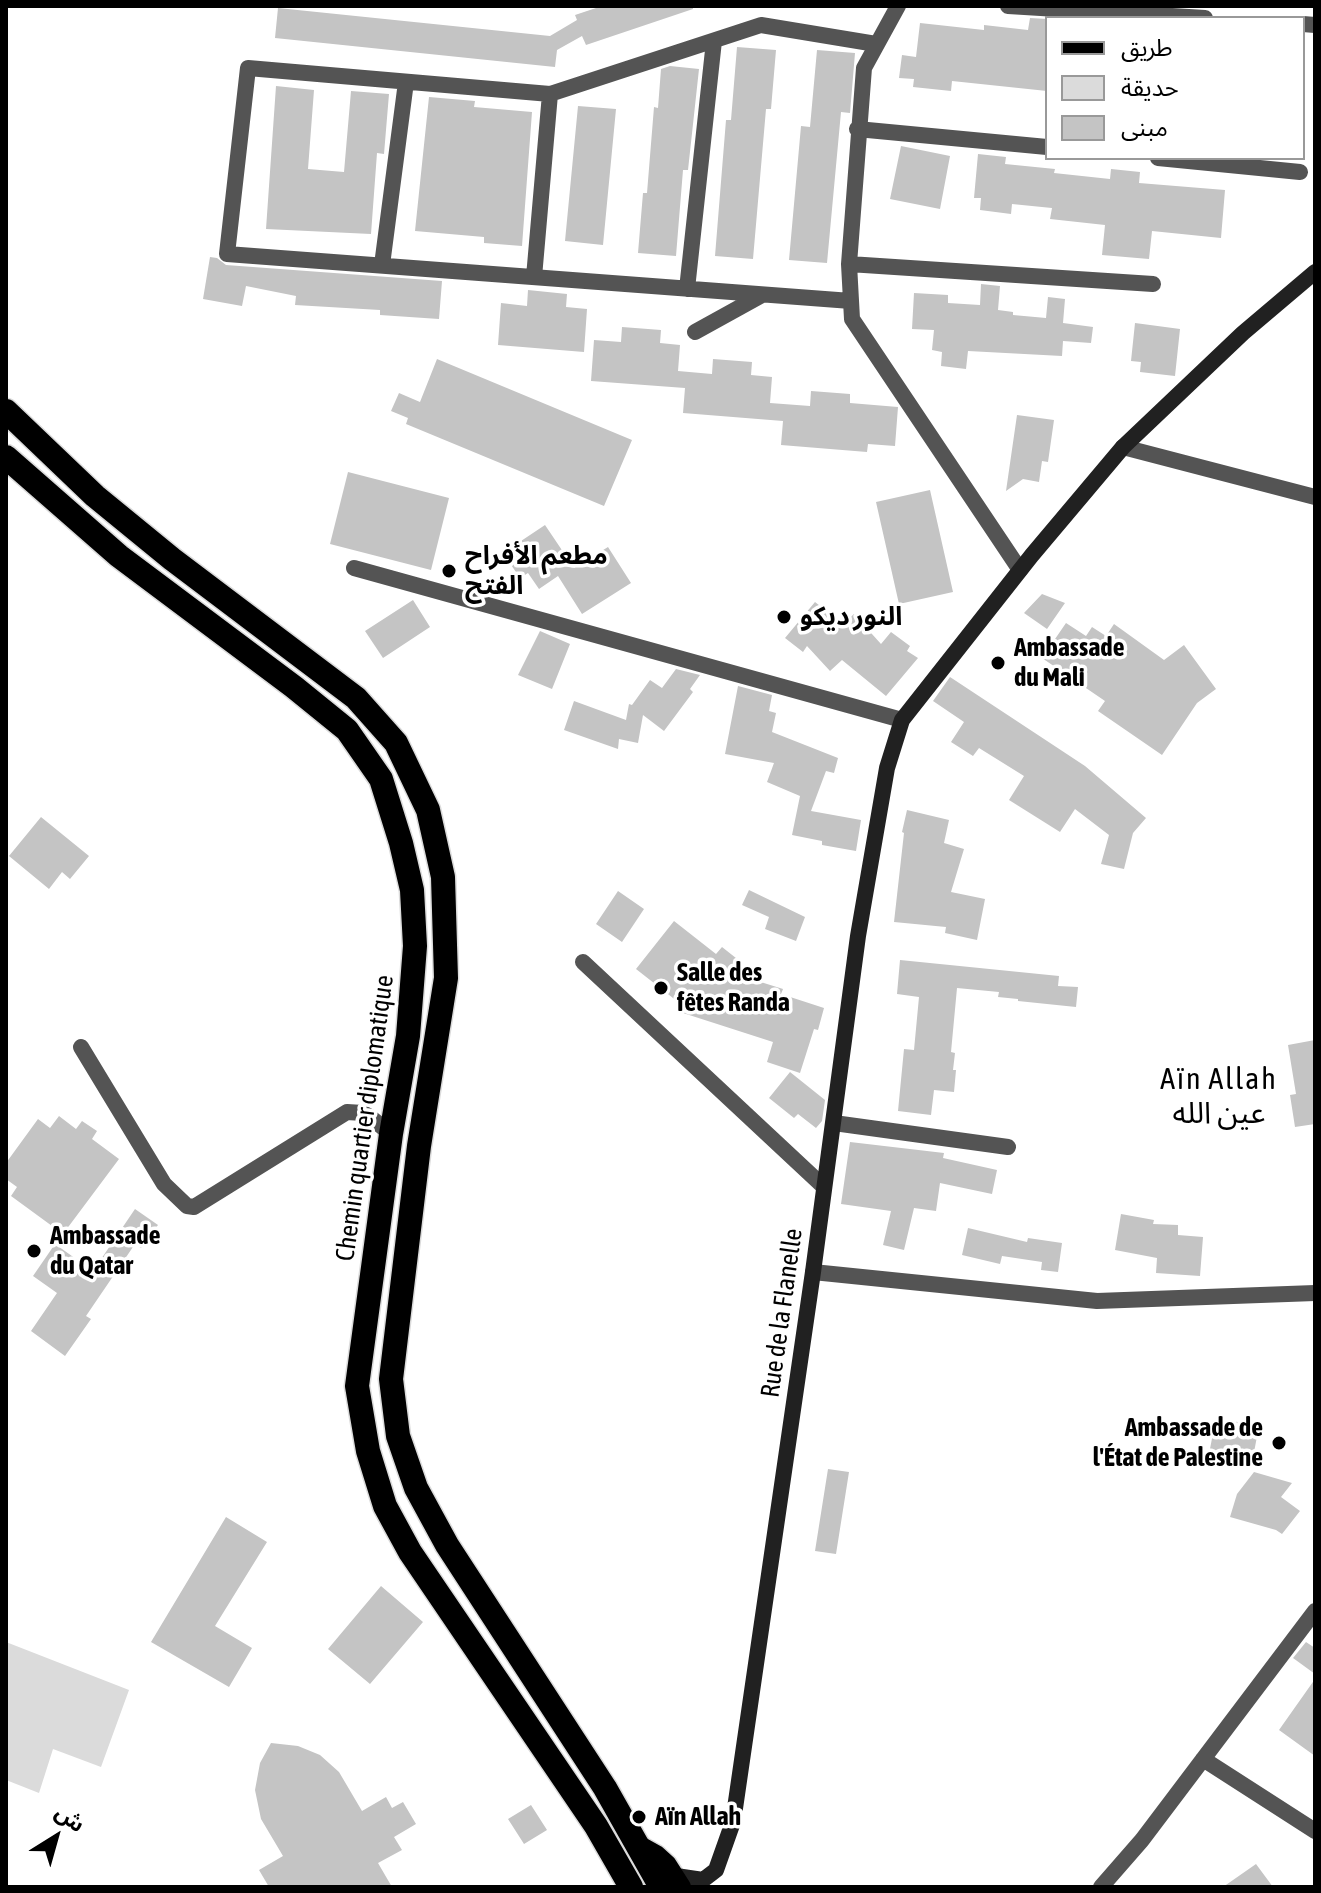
<!DOCTYPE html>
<meta charset="utf-8">
<style>
body{margin:0}
#map{position:relative;width:1321px;height:1893px;overflow:hidden;background:#fff;font-family:"Asap Condensed","Noto Sans Arabic",sans-serif}
canvas{display:block}
.frame{position:absolute;inset:0;border:8px solid #000;pointer-events:none}
.legend{position:absolute;left:1045px;top:16px;width:260px;height:144px;box-sizing:border-box;background:#fff;border:2px solid #999;margin:0;padding:10px 14px;list-style:none;font-size:24px;color:#000}
.legend li{display:flex;align-items:center;gap:16px;height:40px}
.legend b{width:40px;border:2px solid #999}
.north{position:absolute;left:16px;top:1797px;width:80px;height:80px;-webkit-text-stroke:6px #fff;paint-order:stroke;rotate:37deg;font-size:22px;font-weight:700;line-height:32px;text-align:center;color:#000}
.north::after{content:'';display:block;margin:auto;width:28px;height:36px;background:#000;clip-path:polygon(50% 0,100% 100%,50% 72%,0 100%)}
</style>
<div id="map">
<canvas width="1321" height="1893"></canvas>
<div class="frame"></div>
<ul class="legend">
<li><b style="height:10px;background:#000"></b>طريق</li>
<li><b style="height:22px;background:#dbdbdb"></b>حديقة</li>
<li><b style="height:22px;background:#c4c4c4"></b>مبنى</li>
</ul>
<div class="north">ش</div>
</div>
<script>
const ctx = document.querySelector('canvas').getContext('2d');
ctx.lineJoin = 'round';
function fillPath(path, color) {
  ctx.fillStyle = color;
  ctx.fill(path, 'evenodd');
}
function shape(rows) {
  const path = new Path2D();
  for (const r of rows) {
    path.moveTo(r[0], r[1]);
    for (let i = 2; i < r.length; i += 2) path.lineTo(r[i], r[i + 1]);
  }
  return path;
}
function stroke(path, color, width, dash) {
  ctx.strokeStyle = color;
  ctx.lineWidth = width;
  ctx.lineCap = dash ? 'butt' : 'round';
  ctx.setLineDash(dash || []);
  ctx.stroke(path);
}
function write(font, color, halo, rows, align = 'center') {
  ctx.font = font + ' "Asap Condensed","Noto Sans Arabic",sans-serif';
  ctx.lineWidth = 7;
  ctx.setLineDash([]);
  ctx.textBaseline = 'middle';
  ctx.strokeStyle = halo;
  ctx.fillStyle = color;
  for (const [text, x, y, turn = 0] of rows) {
    ctx.save();
    ctx.translate(x, y);
    ctx.rotate((+turn || 0) * Math.PI / 180);
    ctx.textAlign = isNaN(turn) ? turn : align;
    if (halo) ctx.strokeText(text, 0, 0);
    ctx.fillText(text, 0, 0);
    ctx.restore();
  }
}
fillPath(shape([
 [6,1642,129,1690,101,1767,53,1749,39,1793,6,1780]
]), '#dbdbdb');
fillPath(shape([
 [602,6,693,6,693,9,586,45,582,36,557,50,555,67,275,38,278,8,550,36,577,20,575,15],
 [1030,18,1047,19,1047,91,952,81,951,91,913,87,914,79,899,78,902,55,916,57,920,23,984,30,984,25,1028,30],
 [737,47,776,50,771,109,766,109,753,259,715,256,726,120,731,120],
 [817,50,855,53,850,113,841,112,827,263,789,260,801,126,810,127],
 [670,66,699,69,688,170,683,170,676,256,638,253,643,193,647,193,654,107,658,108,661,69],
 [276,86,314,90,308,169,344,172,351,91,389,94,384,154,377,153,371,234,266,229],
 [429,97,475,101,474,107,532,112,522,246,484,243,484,237,415,231],
 [578,106,616,109,603,245,565,241],
 [901,146,950,156,940,209,890,199],
 [978,154,1006,157,1005,164,1055,169,1054,173,1110,179,1111,169,1140,172,1139,183,1225,190,1221,238,1152,231,1149,259,1102,255,1105,225,1050,219,1052,208,1012,204,1011,214,980,210,981,198,974,198],
 [210,257,217,258,226,265,442,281,439,319,380,315,380,310,295,305,296,296,246,286,242,306,203,299],
 [981,284,1000,286,998,310,1013,312,1013,315,1046,318,1048,297,1065,299,1063,323,1093,327,1091,343,1063,341,1062,356,968,351,966,369,941,366,942,352,932,350,934,330,912,329,914,293,948,295,948,303,980,305],
 [528,290,567,294,566,307,587,309,584,352,498,345,501,303,527,306],
 [1135,323,1180,329,1175,376,1140,372,1141,362,1131,361],
 [622,327,661,330,660,343,680,345,678,371,712,374,713,359,752,362,751,375,772,377,770,403,810,406,811,391,850,394,850,403,898,407,895,446,868,444,867,452,781,445,783,421,683,413,685,388,591,381,594,340,621,342],
 [437,359,632,440,604,506,406,424,408,418,391,411,399,393,420,402],
 [1017,415,1054,420,1048,462,1042,461,1039,482,1023,479,1006,491],
 [348,472,449,498,431,570,330,544],
 [930,490,953,592,899,604,876,502],
 [545,525,574,568,608,547,631,583,582,614,558,576,539,589,528,573,520,578,503,553],
 [1042,594,1065,603,1047,629,1024,613],
 [413,600,430,627,383,658,365,631],
 [815,602,843,624,854,614,881,644,891,632,910,646,907,651,918,658,886,696,842,660,830,671,807,646,803,652,785,638],
 [1066,623,1086,636,1092,627,1106,636,1114,624,1164,660,1184,645,1216,689,1197,703,1162,755,1098,711,1105,701,1042,658],
 [540,631,570,644,552,689,518,675],
 [676,669,700,675,690,689,693,692,664,731,643,715,638,743,619,739,618,749,564,730,574,701,626,720,629,704,632,705,650,680,662,688],
 [950,677,1085,766,1146,818,1133,833,1124,869,1101,864,1109,835,1075,809,1060,832,1009,800,1024,776,979,748,973,756,951,742,964,722,933,701],
 [738,686,772,695,769,711,776,713,772,732,838,758,834,773,826,771,811,811,861,820,856,851,822,845,822,841,792,835,800,796,767,782,774,763,725,754],
 [907,810,949,820,944,843,964,849,951,892,985,899,977,940,945,933,946,927,894,922,904,833,902,832],
 [41,817,89,856,70,879,62,872,49,889,9,856],
 [749,890,805,917,796,941,765,929,769,917,742,905],
 [618,891,644,909,622,942,596,924],
 [674,921,716,954,722,947,741,962,732,973,783,989,781,994,824,1008,818,1030,814,1029,800,1073,767,1062,773,1042,683,1013,687,1009,636,969],
 [900,960,1059,976,1058,986,1078,987,1076,1007,1018,1001,1018,999,998,997,999,992,957,988,951,1052,955,1053,953,1070,956,1070,954,1092,934,1090,931,1115,898,1111,904,1049,914,1050,919,997,897,994],
 [1315,1040,1315,1124,1295,1127,1290,1095,1296,1094,1288,1045],
 [790,1072,825,1100,822,1121,816,1128,798,1114,794,1118,769,1098],
 [59,1116,76,1129,82,1121,97,1131,92,1139,119,1159,63,1234,11,1196,17,1187,6,1179,6,1163,38,1119,50,1128],
 [850,1142,944,1153,943,1158,997,1170,992,1194,940,1183,936,1211,914,1208,904,1250,883,1245,891,1211,841,1204],
 [135,1209,158,1225,141,1248,135,1244,86,1316,91,1319,65,1356,31,1331,57,1293,33,1276,55,1244,93,1271],
 [1121,1214,1154,1220,1153,1224,1178,1225,1178,1235,1203,1237,1200,1276,1156,1273,1157,1258,1115,1250],
 [968,1228,1027,1242,1028,1238,1062,1243,1058,1272,1041,1270,1042,1262,1002,1256,1000,1264,962,1255],
 [1216,1418,1259,1426,1251,1468,1208,1459],
 [828,1469,849,1472,836,1554,815,1551],
 [1254,1472,1292,1483,1281,1497,1300,1511,1282,1534,1276,1530,1230,1517,1237,1494],
 [226,1517,267,1542,215,1626,252,1648,229,1687,151,1642],
 [381,1586,423,1622,370,1684,328,1649],
 [1306,1642,1315,1648,1315,1674,1293,1658],
 [1315,1679,1315,1756,1279,1730],
 [271,1743,298,1746,320,1755,339,1772,362,1811,386,1797,392,1808,403,1802,416,1824,394,1837,402,1850,378,1863,392,1887,269,1887,259,1870,283,1856,261,1819,255,1790,260,1763],
 [531,1805,547,1830,524,1844,508,1819],
 [1256,1864,1273,1887,1223,1887]
]), '#c4c4c4');
const primary = shape([
 [638,1845,656,1855,667,1865,681,1887]
]);
const highway = shape([
 [6,411,95,496,172,559,356,698,396,743,428,810,443,877,446,978,419,1146,391,1379,398,1436,416,1488,447,1545,605,1788,661,1887],
 [6,457,119,556,294,687,347,730,381,779,401,843,412,890,415,946,408,1036,391,1134,357,1386,368,1451,385,1506,410,1552,596,1826,631,1887]
]);
stroke(primary, '#dbdbdb', 23);
stroke(highway, '#dbdbdb', 27);
stroke(shape([
 [898,6,864,68,849,264,852,319,1020,570],
 [1008,6,1205,18],
 [1303,24,1315,25],
 [857,129,1047,147],
 [1158,158,1300,172],
 [849,264,1153,284],
 [382,265,406,82],
 [534,277,550,94],
 [687,289,714,41],
 [851,301,227,254,248,68,550,94,761,25,876,44],
 [695,332,762,295],
 [1123,447,1315,497],
 [354,568,902,720],
 [583,962,824,1187],
 [81,1047,164,1184,187,1206,194,1207,347,1112,363,1113,370,1117,391,1134],
 [834,1123,1008,1147],
 [813,1272,1097,1301,1315,1293],
 [1203,1759,1315,1831],
 [1101,1887,1142,1840,1315,1611]
]), '#545454', 16);
stroke(shape([
 [676,1876,703,1880,716,1870,733,1822,813,1272,858,936,887,768,902,720,1032,555,1123,447,1243,333,1315,272]
]), '#212121', 16);
stroke(primary, '#000', 20);
stroke(highway, '#000', 24);
for (const [x, y, r, color] of [
 [449,571,8,"#000"],
 [784,617,8,"#000"],
 [998,663,8,"#000"],
 [661,988,8,"#000"],
 [34,1251,8,"#000"],
 [1279,1443,8,"#000"],
 [639,1817,8,"#000"]
]) {
  const dot = new Path2D();
  dot.arc(x, y, r, 0, 2 * Math.PI);
  ctx.fillStyle = color;
  ctx.fill(dot);
  stroke(dot, '#fff', 3);
}
write('bold 26px', '#000', '#fff', [
 ["مطعم الأفراح",465,556],
 ["الفتح",465,586],
 ["النور ديكو",800,617],
 ["Ambassade",1014,648],
 ["du Mali",1014,678],
 ["Salle des",677,973],
 ["fêtes Randa",677,1003],
 ["Ambassade",50,1236],
 ["du Qatar",50,1266],
 ["Ambassade de",1263,1428,"right"],
 ["l'État de Palestine",1263,1458,"right"],
 ["Aïn Allah",655,1817]
], 'left');
write('26px', '#000', '#fff', [
 ["Chemin quartier diplomatique",365,1118,-82],
 ["Rue de la Flanelle",782,1313,-82]
]);
ctx.letterSpacing = '2px';
write('30px', '#000', '#fff', [
 ["Aïn Allah",1219,1080],
 ["عين الله",1219,1114]
]);
ctx.letterSpacing = '0px';
</script>
